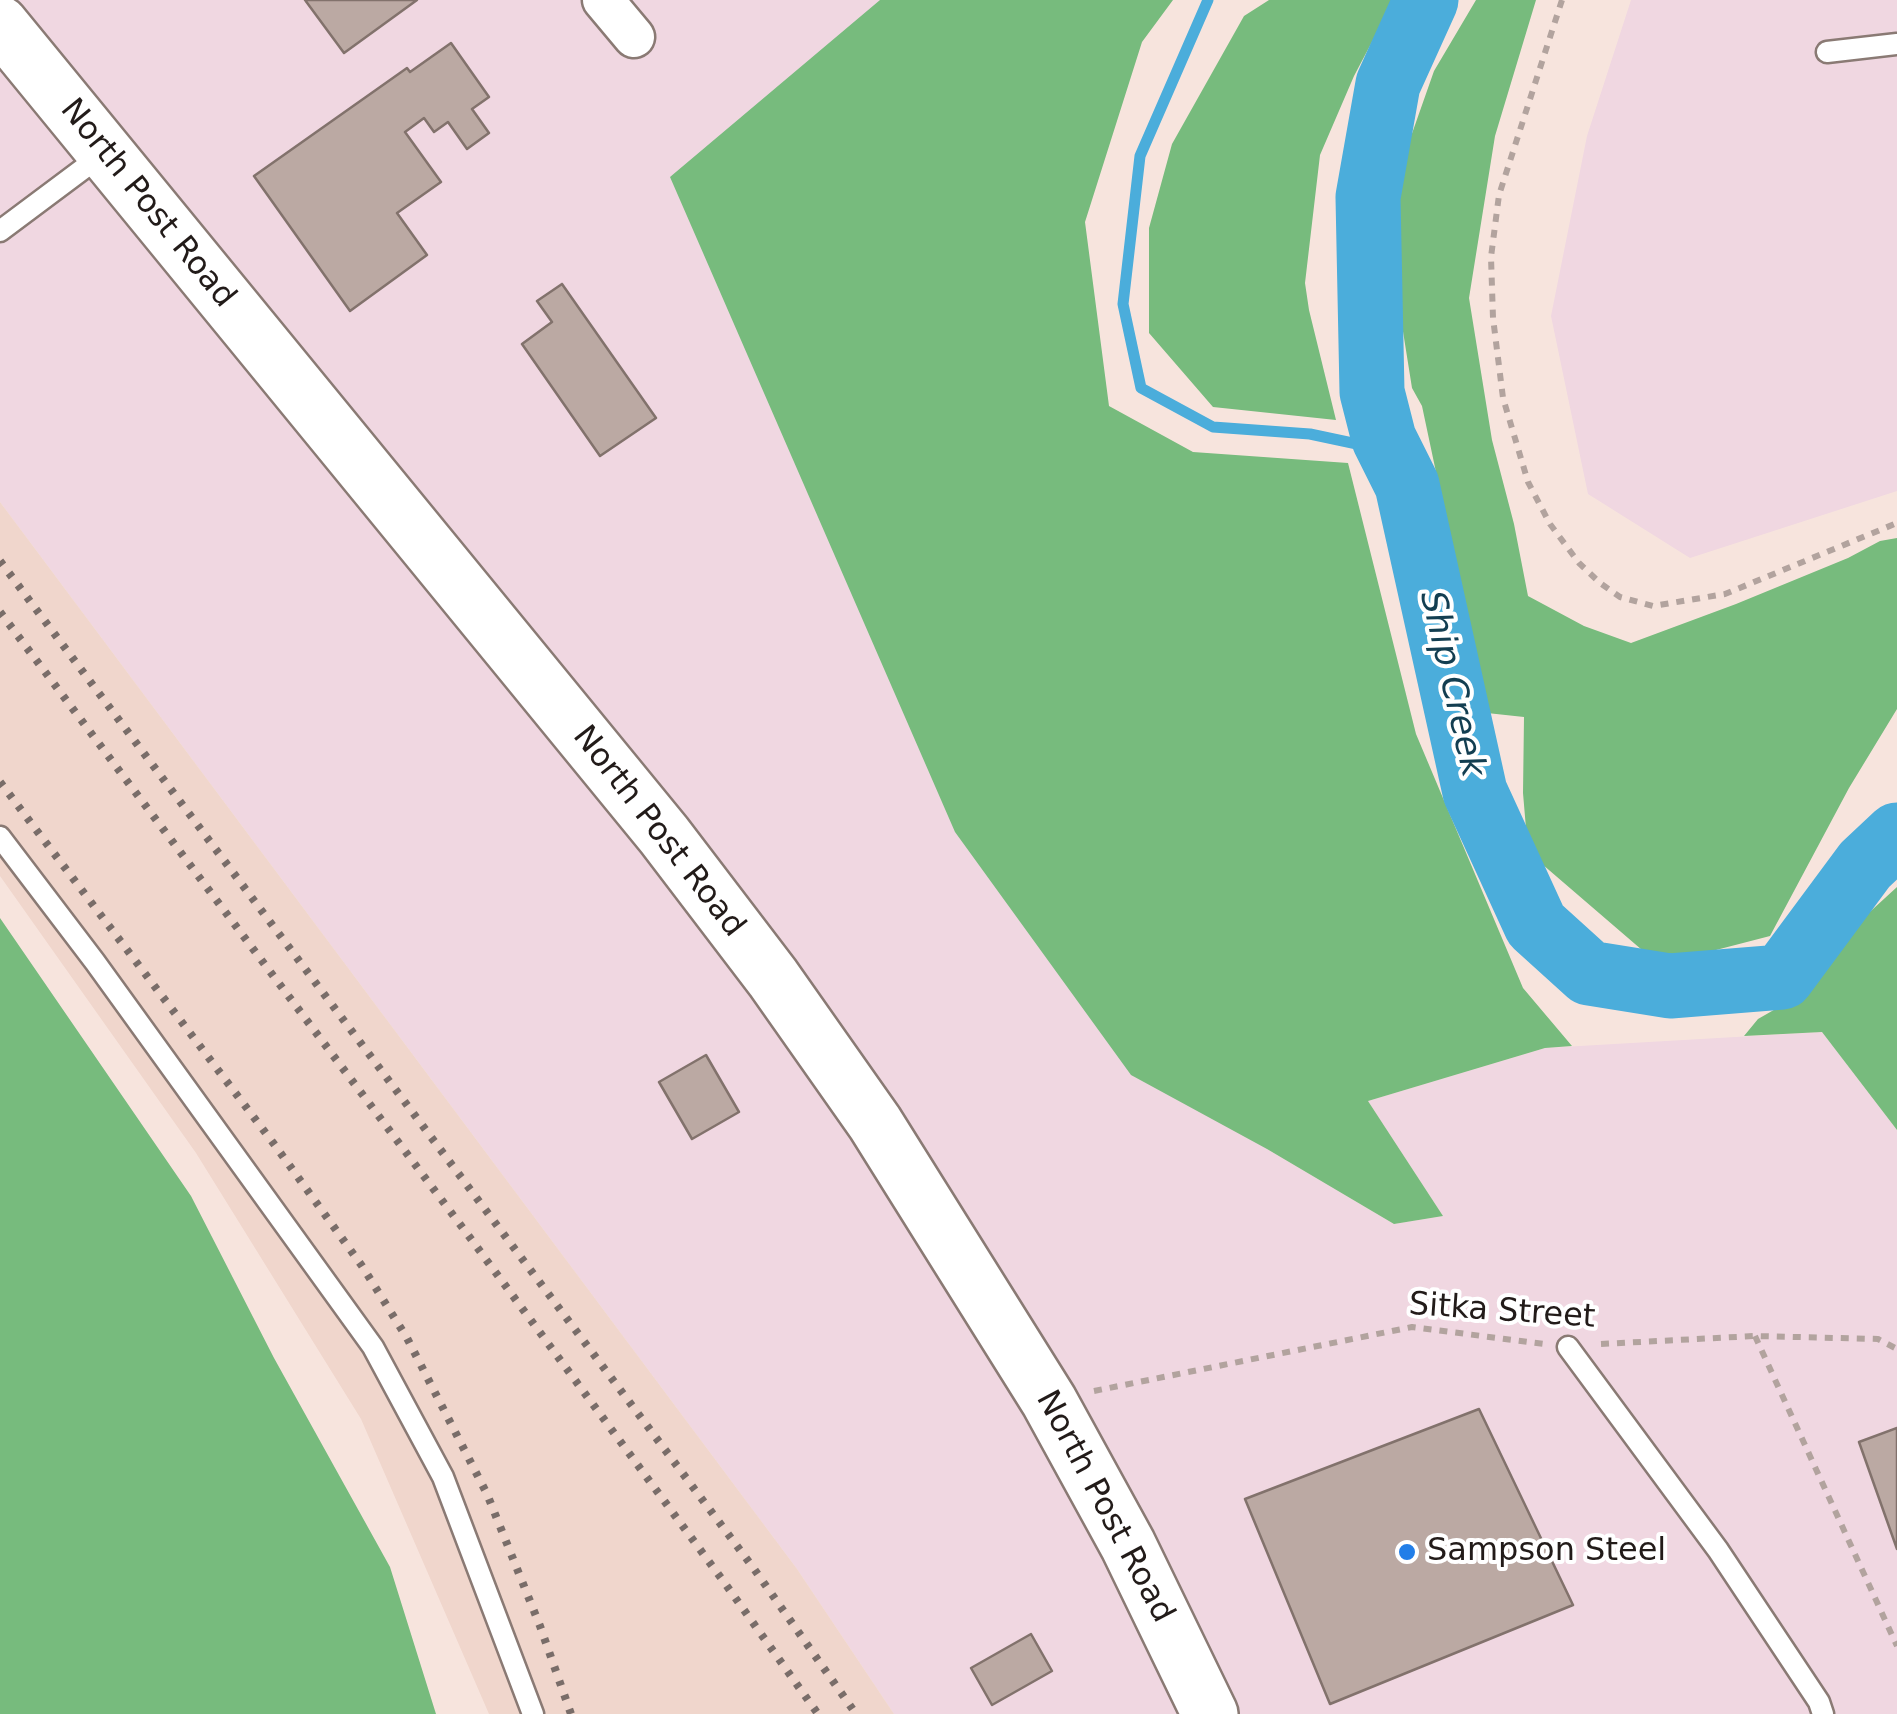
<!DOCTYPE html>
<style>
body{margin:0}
canvas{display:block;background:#f7e4dd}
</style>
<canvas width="1897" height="1714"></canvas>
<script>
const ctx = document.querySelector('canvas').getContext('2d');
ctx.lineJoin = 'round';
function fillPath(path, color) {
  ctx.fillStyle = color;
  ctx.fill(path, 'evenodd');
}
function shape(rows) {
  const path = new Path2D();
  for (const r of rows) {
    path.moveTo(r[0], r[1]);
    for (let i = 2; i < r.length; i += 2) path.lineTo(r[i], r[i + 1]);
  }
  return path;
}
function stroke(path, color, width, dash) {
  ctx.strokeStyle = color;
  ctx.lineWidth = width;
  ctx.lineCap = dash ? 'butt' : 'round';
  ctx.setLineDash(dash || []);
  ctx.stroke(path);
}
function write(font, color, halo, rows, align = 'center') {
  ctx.font = font + ' "DejaVu Sans",sans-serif';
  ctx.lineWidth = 8;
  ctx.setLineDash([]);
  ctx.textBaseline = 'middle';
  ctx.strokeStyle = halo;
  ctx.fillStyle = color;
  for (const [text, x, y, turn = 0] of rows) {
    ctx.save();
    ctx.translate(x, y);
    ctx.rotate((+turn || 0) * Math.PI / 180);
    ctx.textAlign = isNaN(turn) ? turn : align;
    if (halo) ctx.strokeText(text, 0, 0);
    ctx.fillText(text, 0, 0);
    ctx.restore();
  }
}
fillPath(shape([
 [0,0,880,0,878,2,1267,1149,1394,1224,1443,1216,1368,1101,1545,1048,1822,1032,1897,1130,1897,1714,894,1714,797,1569,0,502],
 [1631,0,1897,0,1897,491,1690,558,1588,494,1551,316,1587,136]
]), '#f0d7e1');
fillPath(shape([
 [0,502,797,1569,894,1714,489,1714,361,1419,196,1153,0,876]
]), '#f0d6cc');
fillPath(shape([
 [880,0,1173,0,1142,42,1085,222,1109,406,1193,452,1348,463,1416,734,1523,988,1572,1046,1545,1048,1368,1101,1443,1216,1394,1224,1267,1149,1131,1075,955,832,670,177],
 [1269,0,1394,0,1354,76,1320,155,1305,283,1309,310,1336,420,1213,407,1149,333,1149,228,1172,144,1244,16],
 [1476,0,1536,0,1495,136,1469,298,1492,440,1514,524,1528,596,1584,626,1631,643,1736,604,1848,558,1880,541,1897,538,1897,709,1849,788,1770,936,1689,957,1642,950,1528,852,1523,793,1524,717,1487,713,1422,406,1412,388,1398,300,1396,179,1434,71],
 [1897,887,1897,1130,1822,1032,1744,1036,1758,1019,1814,987,1837,942],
 [0,918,191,1196,274,1358,390,1567,436,1714,0,1714]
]), '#77bb7d');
stroke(shape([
 [1208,0,1140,156,1123,304,1141,388,1213,427,1310,434,1390,451]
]), '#4baddb', 11);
stroke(shape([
 [1426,0,1388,84,1368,197,1372,392,1384,439,1407,485,1475,792,1536,925,1589,973,1670,986,1782,977,1865,865,1897,835]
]), '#4baddb', 65);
const building = shape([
 [305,0,417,0,344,53,305,0],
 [451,43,489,97,472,109,489,133,467,149,448,122,434,132,424,118,405,132,441,182,397,213,427,255,350,311,254,176,407,68,410,72,451,43],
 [562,284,656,418,600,456,522,344,552,322,537,301,562,284],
 [706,1055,739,1112,692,1139,659,1082,706,1055],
 [1479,1409,1573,1605,1330,1704,1245,1499,1479,1409],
 [1897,1428,1897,1549,1859,1442,1897,1428],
 [1031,1634,1052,1671,992,1705,971,1668,1031,1634]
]);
fillPath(building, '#bba9a3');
stroke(building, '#82726c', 2.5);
const lane = shape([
 [1827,52,1897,44],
 [0,231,103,154],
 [0,837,95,962,373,1347,443,1477,533,1714],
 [1568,1347,1718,1550,1819,1702,1823,1714]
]);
const street = shape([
 [603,0,634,37]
]);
const secondary = shape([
 [0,24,664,835,773,978,875,1123,1049,1401,1128,1545,1210,1714]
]);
stroke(lane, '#8a7a74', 25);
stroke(street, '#8a7a74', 45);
stroke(secondary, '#8a7a74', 60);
stroke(shape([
 [1562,0,1499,195,1491,257,1493,318,1503,398,1528,482,1550,524,1579,563,1600,583,1620,597,1653,606,1725,594,1897,523],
 [1755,1336,1897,1646],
 [1601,1344,1755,1336,1878,1339,1897,1349],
 [1094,1391,1412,1327,1544,1344]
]), '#b2a39e', 6, [8, 8]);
stroke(lane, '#fff', 20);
stroke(street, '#fff', 40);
stroke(secondary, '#fff', 55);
stroke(shape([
 [0,561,752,1566,856,1714],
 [0,612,468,1235,724,1582,818,1714],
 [0,782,274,1144,362,1266,407,1338,487,1494,540,1626,571,1714]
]), '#796d69', 8, [5, 10]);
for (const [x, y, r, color] of [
 [1407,1552,10,"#227ee8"]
]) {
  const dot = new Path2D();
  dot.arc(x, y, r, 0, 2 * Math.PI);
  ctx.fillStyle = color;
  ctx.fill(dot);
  stroke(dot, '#fff', 4);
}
write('32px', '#221b19', '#fff', [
 ["North Post Road",147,204,51],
 ["North Post Road",658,832,52],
 ["Sitka Street",1502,1312,4],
 ["North Post Road",1104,1507,62]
]);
write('32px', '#221b19', '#fff', [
 ["Sampson Steel",1427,1552]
], 'left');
write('italic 35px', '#133e51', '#fff', [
 ["Ship Creek",1451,684,77]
]);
</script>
